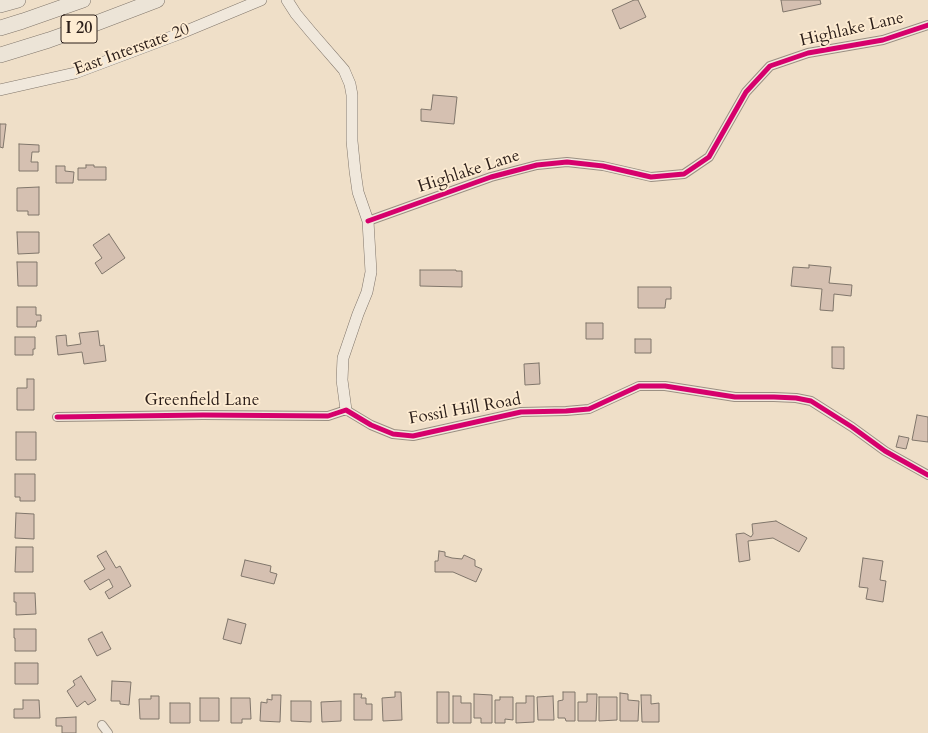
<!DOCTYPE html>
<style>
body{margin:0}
canvas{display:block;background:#efdfc8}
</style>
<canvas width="928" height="733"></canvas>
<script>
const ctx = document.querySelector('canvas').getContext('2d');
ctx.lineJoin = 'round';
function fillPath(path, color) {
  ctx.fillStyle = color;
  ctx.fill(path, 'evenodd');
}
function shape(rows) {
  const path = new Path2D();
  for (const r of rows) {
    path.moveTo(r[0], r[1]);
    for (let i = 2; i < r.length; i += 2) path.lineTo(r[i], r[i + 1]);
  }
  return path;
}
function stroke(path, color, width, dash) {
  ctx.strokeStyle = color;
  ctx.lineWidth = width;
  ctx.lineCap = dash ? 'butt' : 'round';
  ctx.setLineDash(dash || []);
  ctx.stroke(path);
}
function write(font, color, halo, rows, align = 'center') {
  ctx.font = font + ' Cardo,serif';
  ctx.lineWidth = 3.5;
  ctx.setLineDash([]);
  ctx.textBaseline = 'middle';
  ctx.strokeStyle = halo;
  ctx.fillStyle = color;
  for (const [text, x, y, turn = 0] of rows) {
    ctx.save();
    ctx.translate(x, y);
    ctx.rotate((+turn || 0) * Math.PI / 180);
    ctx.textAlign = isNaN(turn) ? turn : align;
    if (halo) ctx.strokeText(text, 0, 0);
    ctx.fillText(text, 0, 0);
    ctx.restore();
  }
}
const building = shape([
 [634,0,638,0,646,17,620,29,612,10,634,0],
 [781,0,820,0,821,4,783,12,781,0],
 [433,95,457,97,454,124,421,121,421,109,431,110,433,95],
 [0,124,6,124,3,148,0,147,0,124],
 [19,144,39,145,39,152,32,152,31,162,38,162,38,171,19,171,19,144],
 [86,165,94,165,94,167,106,167,106,180,78,180,78,168,86,168,86,165],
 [56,166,65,166,65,171,74,172,73,183,56,183,56,166],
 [39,187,39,215,28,215,28,211,17,211,17,188,39,187],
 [17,232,39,232,39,253,18,254,17,232],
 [109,234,125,258,102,274,95,263,102,258,93,245,109,234],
 [17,262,37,262,37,286,18,286,17,262],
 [809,265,831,267,829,283,852,285,851,296,834,294,833,311,820,310,822,289,791,286,793,267,809,268,809,265],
 [420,270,456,270,456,271,462,271,462,287,420,286,420,270],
 [638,287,671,287,671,299,666,299,665,308,638,308,638,287],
 [17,307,36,307,36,315,41,315,41,321,37,321,36,327,17,327,17,307],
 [586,323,603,323,603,339,586,339,586,323],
 [98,331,100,346,104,345,106,361,84,364,82,352,58,355,56,336,66,335,67,346,81,344,79,333,98,331],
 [15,337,35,337,35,349,33,349,33,355,15,355,15,337],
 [635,339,651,339,651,353,635,353,635,339],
 [832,347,844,347,844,369,832,368,832,347],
 [539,363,540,384,525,385,524,364,539,363],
 [27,379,34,379,34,410,17,410,17,388,27,388,27,379],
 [917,415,928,417,928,442,912,440,917,415],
 [16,432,36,432,36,460,16,460,16,432],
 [899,436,909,438,906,449,896,447,899,436],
 [15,474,35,474,35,501,20,501,20,497,15,497,15,474],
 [16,513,34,514,34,539,15,538,16,513],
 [776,521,807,538,799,552,773,538,748,541,750,560,739,562,736,534,744,533,751,537,753,534,752,524,776,521],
 [16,547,33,547,33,572,15,572,16,547],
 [106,551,116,568,120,566,131,586,109,599,105,592,113,587,109,579,90,590,84,581,105,569,97,556,106,551],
 [439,551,445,552,445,556,452,558,462,559,464,555,475,560,475,566,482,569,476,582,453,572,435,572,435,561,438,561,439,551],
 [863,558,883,561,880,580,886,581,883,602,866,599,868,588,859,587,863,558],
 [245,560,271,566,270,572,277,574,274,584,241,576,245,560],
 [14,593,35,593,36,614,16,615,16,602,14,602,14,593],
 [228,619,246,624,241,644,223,639,228,619],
 [14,629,36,629,36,651,15,651,15,638,14,638,14,629],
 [102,632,111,649,97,656,88,639,102,632],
 [15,663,38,663,38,684,15,684,15,663],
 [81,676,96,700,88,705,85,701,77,707,67,691,75,685,73,681,81,676],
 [112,681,131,682,129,705,120,704,120,701,111,701,112,681],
 [395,692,401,692,402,720,383,721,382,698,395,697,395,692],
 [437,692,449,692,449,723,437,723,437,692],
 [563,692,575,692,575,721,566,721,565,718,558,718,558,701,563,700,563,692],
 [620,693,628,694,628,700,639,701,638,721,620,721,620,693],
 [354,694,362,694,361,698,366,698,366,704,372,704,372,720,354,720,354,694],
 [474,694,492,695,492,723,481,723,481,718,474,718,474,694],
 [587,694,597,694,596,721,578,721,578,702,587,702,587,694],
 [272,695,281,695,280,722,260,721,261,702,267,703,267,699,272,700,272,695],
 [641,695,651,695,651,704,659,703,659,722,642,722,641,695],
 [151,696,159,696,159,719,140,719,139,699,151,699,151,696],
 [453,696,461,696,461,703,471,703,471,723,453,723,453,696],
 [526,696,534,696,534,722,516,723,516,703,526,703,526,696],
 [553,696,554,720,538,720,537,697,553,696],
 [500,697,513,697,513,720,505,719,505,723,495,723,495,700,500,700,500,697],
 [599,697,617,697,617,720,599,721,599,697],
 [200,698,219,698,219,721,200,721,200,698],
 [231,698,250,698,251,719,242,719,242,723,231,723,231,698],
 [23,700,39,700,40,718,14,718,14,709,23,709,23,700],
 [291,701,311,701,311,722,291,721,291,701],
 [341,701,341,721,322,722,321,702,341,701],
 [170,703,190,703,190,723,170,723,170,703],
 [76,717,76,733,62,733,62,726,56,726,56,718,76,717]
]);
fillPath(building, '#d5c0b1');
stroke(building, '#80766b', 1);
const street = shape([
 [368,221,491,177,537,165,567,162,603,166,651,177,684,174,709,157,746,92,770,66,808,53,883,40,928,25],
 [57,417,203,415,328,416,346,410,371,425,393,434,413,436,521,412,566,411,589,409,639,386,665,386,735,397,774,397,796,398,811,401,852,427,885,451,928,475],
 [102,725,108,733]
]);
const secondary = shape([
 [287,0,296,14,311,32,344,70,350,84,352,95,352,141,355,171,358,192,368,221,371,272,367,292,358,314,343,358,342,380,346,410],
 [0,90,75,73,179,34,261,0]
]);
const highway = shape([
 [0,5,18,0],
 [0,28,23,21,83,0],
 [0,55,49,40,94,24,157,0]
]);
stroke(street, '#9b9083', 10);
stroke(secondary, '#80766b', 12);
stroke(highway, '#80766b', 16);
stroke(street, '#f0e8dc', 8);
stroke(secondary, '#f0e8dc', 11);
stroke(highway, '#ece4d7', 15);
stroke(shape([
 [368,221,491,177,537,165,567,162,603,166,651,177,684,174,709,157,746,92,770,66,808,53,883,40,928,25],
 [57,417,203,415,328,416,346,410,371,425,393,434,413,436,521,412,566,411,589,409,639,386,665,386,735,397,774,397,796,398,811,401,852,427,885,451,928,475]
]), '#d6006c', 5);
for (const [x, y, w] of [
 [79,29,36]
]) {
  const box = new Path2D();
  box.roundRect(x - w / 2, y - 14, w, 28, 3);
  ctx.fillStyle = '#feecd2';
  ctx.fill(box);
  stroke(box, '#2b1e19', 1);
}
write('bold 16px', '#2b1e19', null, [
 ["I 20",79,29]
]);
write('17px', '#2b1e19', '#feecd2', [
 ["Highlake Lane",852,30,-13],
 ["East Interstate 20",132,50,-20],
 ["Highlake Lane",469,172,-18],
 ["Greenfield Lane",202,401],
 ["Fossil Hill Road",465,410,-10]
]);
</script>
